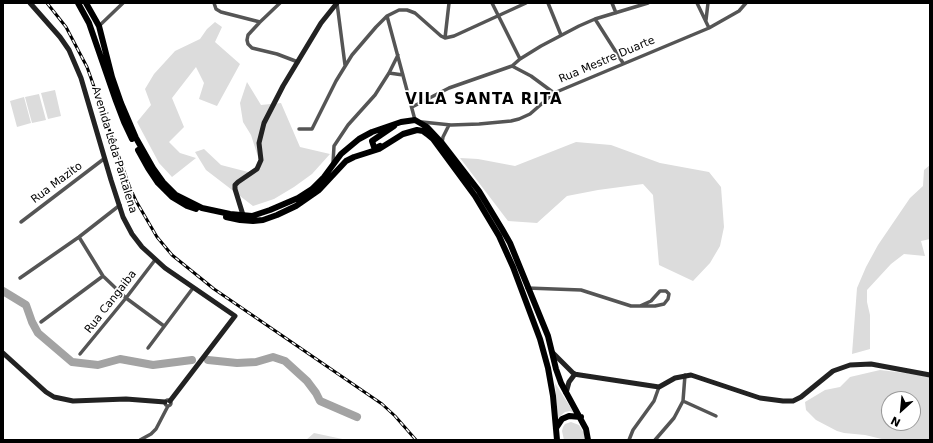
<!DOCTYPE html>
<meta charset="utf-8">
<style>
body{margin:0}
#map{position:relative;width:933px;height:443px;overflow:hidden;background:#fff;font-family:"DejaVu Sans",sans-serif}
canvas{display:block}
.frame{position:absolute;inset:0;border:4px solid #000;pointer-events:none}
.north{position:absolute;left:881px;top:391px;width:40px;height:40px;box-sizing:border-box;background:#fff;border:1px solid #999;border-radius:50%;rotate:207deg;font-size:11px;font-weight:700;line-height:16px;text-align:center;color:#000}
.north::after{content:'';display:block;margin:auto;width:14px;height:18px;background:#000;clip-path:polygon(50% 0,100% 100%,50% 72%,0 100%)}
</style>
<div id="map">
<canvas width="933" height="443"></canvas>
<div class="frame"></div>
<div class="north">N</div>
</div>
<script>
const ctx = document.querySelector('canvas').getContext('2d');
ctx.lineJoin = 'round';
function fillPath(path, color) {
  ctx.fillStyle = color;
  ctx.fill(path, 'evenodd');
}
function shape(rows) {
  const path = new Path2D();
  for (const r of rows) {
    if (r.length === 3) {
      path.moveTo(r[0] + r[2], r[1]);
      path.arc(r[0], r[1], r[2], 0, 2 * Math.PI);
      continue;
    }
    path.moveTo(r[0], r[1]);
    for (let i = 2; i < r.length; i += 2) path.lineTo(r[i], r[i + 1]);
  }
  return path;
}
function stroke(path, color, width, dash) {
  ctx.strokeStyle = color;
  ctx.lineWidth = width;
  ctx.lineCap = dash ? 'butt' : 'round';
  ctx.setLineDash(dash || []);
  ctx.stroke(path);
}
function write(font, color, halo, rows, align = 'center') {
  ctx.font = font + ' "DejaVu Sans",sans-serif';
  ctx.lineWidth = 3.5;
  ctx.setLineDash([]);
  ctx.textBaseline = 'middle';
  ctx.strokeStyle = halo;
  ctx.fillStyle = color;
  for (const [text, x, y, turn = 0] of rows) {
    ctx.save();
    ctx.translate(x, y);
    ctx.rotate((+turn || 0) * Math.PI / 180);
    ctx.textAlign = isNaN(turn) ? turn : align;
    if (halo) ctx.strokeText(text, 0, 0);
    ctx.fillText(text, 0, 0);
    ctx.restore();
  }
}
fillPath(shape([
 [215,22,222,27,215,42,240,64,217,106,199,99,204,83,196,67,172,98,184,127,169,142,180,153,196,158,172,177,159,163,137,122,151,105,145,89,154,74,175,51,200,39,207,29],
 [247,82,261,105,281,103,300,147,330,154,312,174,294,187,274,199,253,206,206,170,195,152,204,149,221,165,252,173,259,160,251,135,243,122,240,103],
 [55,90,61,116,48,119,41,93],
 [39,94,46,120,32,123,25,97],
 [24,97,31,123,17,127,10,101],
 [576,142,611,145,660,163,709,172,721,187,724,227,720,246,710,263,693,281,659,265,653,195,643,184,598,190,567,196,537,223,508,221,460,158,478,159,515,166],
 [930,165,930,239,921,241,925,256,904,254,891,264,867,290,867,302,870,315,870,349,852,354,857,288,866,267,878,245,910,198,923,186,924,170],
 [880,370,930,376,930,440,886,440,865,435,844,433,837,431,816,420,806,410,805,402,825,390,840,387,850,377],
 [889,399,913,399,913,423,889,423],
 [555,383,574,413,570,411,565,412,558,418],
 [571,422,579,425,584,433,585,440,564,440,562,431,563,427,565,424],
 [314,433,347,440,306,440]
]), '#dcdcdc');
stroke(shape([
 [3,291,26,305,32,322,38,333,72,362,98,365,120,359,153,365,192,360],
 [208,360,237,363,256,362,273,357,285,361,307,381,316,393,320,401,357,417]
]), '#a3a3a3', 8);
stroke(shape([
 [214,3,216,9,221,12,260,22],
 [280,3,260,22,248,35,247,40,248,44,252,48,277,54,298,62],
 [337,3,345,65],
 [492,3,520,59],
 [548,3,561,35],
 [612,3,616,13],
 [697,3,709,28],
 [387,16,415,120],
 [595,19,623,63],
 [706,20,708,3],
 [99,26,123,3],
 [445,38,449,3],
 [512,66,531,76,554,93],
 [389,73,403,75],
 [412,107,449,88,512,66,520,59,541,46,579,26,595,19,648,3],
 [422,122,451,125,479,124,511,121,519,119,530,114,554,93,709,28,739,11,746,3],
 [299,129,312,129,336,81,352,55,376,27,387,16,399,10,407,10,415,13,441,36,445,38,454,36,526,3],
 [442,143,443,137,449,125],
 [333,163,334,146,348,125,375,95,389,73,398,55],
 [21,222,105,158],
 [79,237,103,276,126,298,164,326],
 [20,278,79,237,120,205],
 [527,288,581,290,631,306,655,306,664,304,668,299,669,294,666,291,660,291,651,301,640,306],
 [41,322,103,276],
 [148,348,193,288],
 [80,354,126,298,155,260],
 [168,403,3],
 [683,401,716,416],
 [140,440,151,434,156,429,168,406],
 [629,440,633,430,654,401,659,387],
 [655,440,674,418,683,401,685,375]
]), '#555', 3.5);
stroke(shape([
 [30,3,60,37,69,50,81,78,111,180,123,217,132,234,142,247,165,268,235,316,170,401],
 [243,215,235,189,235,185,238,182,257,169,261,160,259,143,264,123,283,86,321,23,337,3],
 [552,352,574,374,580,375,659,387,675,378,691,375,760,398,783,401,793,401,801,397,833,371,850,365,871,364,930,375],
 [3,353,46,392,54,397,73,401,126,399,165,402],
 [566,393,569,382,575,374]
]), '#222', 5);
stroke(shape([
 [78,3,89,23,116,101,124,122,132,139],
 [86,3,99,26,112,77,121,103,136,138,153,168,163,182,176,195,202,208,230,214,252,216,270,210,298,198,312,189,324,177,341,154,359,139,372,132,401,122,415,120,427,127,442,143,479,191,502,229,510,243,548,336,556,369,561,383,586,429,588,440],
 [380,146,376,148,374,147,372,141,394,126],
 [138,150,148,168,158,183,172,197,187,206,196,209],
 [226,217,240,220,253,221,263,220,277,215,296,206,319,190,346,161,354,157,379,149,403,134,417,130,423,131,427,134,433,139,475,196,499,236,513,267,540,339,548,368,553,396,557,440],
 [556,428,562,419,569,416,581,417]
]), '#000', 6);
const rail = shape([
 [47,3,66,27,87,67,130,188,136,201,157,237,172,255,214,289,382,404,395,416,416,440]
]);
stroke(rail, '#000', 3);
stroke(rail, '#fff', 1.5, [4.5]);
write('11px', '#000', '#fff', [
 ["Rua Mestre Duarte",607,60,-23],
 ["Avenida Lêda Pantalena",114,150,73],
 ["Rua Mazito",57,183,-37],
 ["Rua Cangaiba",111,302,-52]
]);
ctx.letterSpacing = '1px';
write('bold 15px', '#000', '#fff', [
 ["VILA SANTA RITA",484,100]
]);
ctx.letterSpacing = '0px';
</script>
